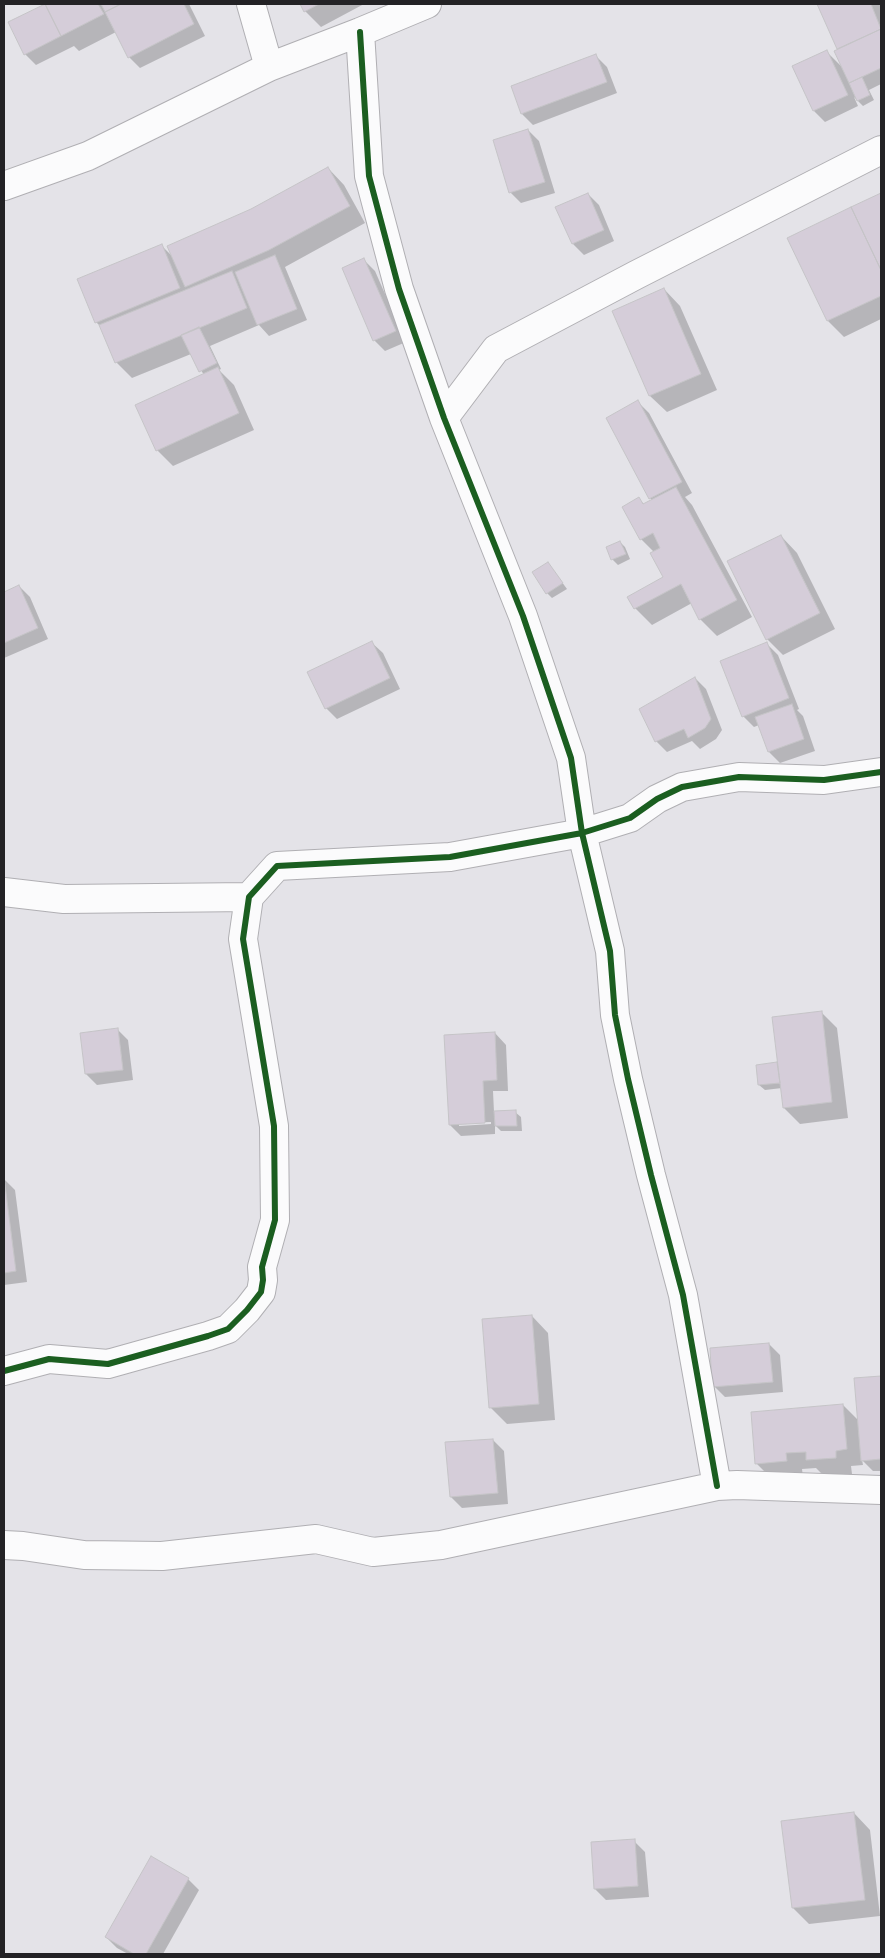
<!DOCTYPE html>
<style>
body{margin:0}
#map{position:relative;width:885px;height:1958px;overflow:hidden;background:#e4e3e8;font-family:"Work Sans",sans-serif}
canvas{display:block}
.frame{position:absolute;inset:0;border:5px solid #232225;pointer-events:none}
</style>
<div id="map">
<canvas width="885" height="1958"></canvas>
<div class="frame"></div>
</div>
<script>
const ctx = document.querySelector('canvas').getContext('2d');
ctx.lineJoin = 'round';
function fillPath(path, color) {
  ctx.fillStyle = color;
  ctx.fill(path, 'evenodd');
}
function shape(rows) {
  const path = new Path2D();
  for (const r of rows) {
    path.moveTo(r[0], r[1]);
    for (let i = 2; i < r.length; i += 2) path.lineTo(r[i], r[i + 1]);
  }
  return path;
}
function stroke(path, color, width, dash) {
  ctx.strokeStyle = color;
  ctx.lineWidth = width;
  ctx.lineCap = dash ? 'butt' : 'round';
  ctx.setLineDash(dash || []);
  ctx.stroke(path);
}
fillPath(shape([
 [46,4,189,4,205,36,140,68,129,57,116,32,79,51,74,46,36,65,25,54,49,9],
 [301,4,364,4,321,27,305,11],
 [818,4,881,4,881,84,869,90,874,100,863,106,854,97,858,106,825,122,814,111,793,67,827,52,842,67,840,50],
 [596,56,607,67,617,93,533,125,522,114],
 [528,130,539,141,555,193,521,203,510,192],
 [328,168,344,185,365,223,285,267,307,320,269,336,259,325,210,346,221,369,219,370,234,385,254,430,173,466,157,450,204,375,191,354,132,378,116,362,101,327,96,322,162,246,173,257,251,210],
 [588,194,599,205,614,241,584,255,573,244,557,208],
 [881,194,881,319,844,337,828,321,788,239],
 [364,260,375,271,406,342,385,351,374,340],
 [664,289,680,306,717,390,667,412,650,396,614,311],
 [638,402,649,413,692,493,685,497,692,505,752,617,717,636,700,619,692,603,652,625,635,608,629,597,664,577,654,552,641,539,639,499,645,505,653,501,650,498],
 [781,536,797,553,835,629,783,655,767,639],
 [620,542,625,547,630,559,618,565,612,559],
 [548,563,567,589,552,598,547,593],
 [19,586,30,597,48,639,4,658,4,593],
 [371,642,383,653,400,689,337,719,326,708],
 [767,644,778,655,799,709,797,710,803,716,815,751,780,763,769,752,759,725,754,727,743,716],
 [695,678,706,689,722,730,716,739,700,749,692,741,667,752,656,741],
 [821,1012,837,1028,848,1118,800,1124,784,1108,782,1088,765,1090,759,1085,757,1066,779,1064],
 [117,1029,128,1040,133,1080,97,1085,86,1074],
 [495,1033,506,1045,508,1091,493,1091,494,1112,515,1112,521,1117,522,1131,501,1131,495,1125,495,1134,461,1136,450,1125],
 [491,1122,491,1124,459,1126,459,1123],
 [4,1179,15,1190,27,1282,4,1285],
 [532,1316,548,1333,555,1420,507,1424,491,1408],
 [769,1344,780,1355,783,1392,725,1397,714,1386],
 [881,1377,881,1471,873,1471,862,1460,863,1465,851,1466,852,1474,824,1476,816,1468,802,1469,803,1477,773,1480,756,1463,843,1405,859,1421,856,1379],
 [493,1440,504,1451,508,1504,462,1508,451,1497],
 [854,1813,870,1830,880,1916,809,1924,793,1908],
 [634,1841,645,1852,649,1897,606,1900,595,1889],
 [188,1879,199,1890,163,1954,128,1954,117,1948,106,1937]
]), '#0003');
const building = shape([
 [45,4,98,4,104,14,61,36,45,4],
 [45,4,61,36,24,55,8,22,45,4],
 [101,4,121,4,105,12,101,4],
 [121,4,184,4,194,24,128,58,105,12,121,4],
 [300,4,319,4,304,12,300,4],
 [817,4,871,4,881,29,837,49,817,4],
 [881,29,881,68,849,83,834,51,881,29],
 [827,50,848,95,813,111,792,66,827,50],
 [596,54,607,82,521,114,511,86,596,54],
 [862,77,870,95,857,101,849,83,862,77],
 [528,129,545,182,509,193,493,140,528,129],
 [328,167,350,206,269,250,185,287,167,246,251,209,328,167],
 [588,193,604,230,572,244,555,207,588,193],
 [881,193,881,270,851,207,881,193],
 [851,207,881,270,881,296,827,321,787,238,851,207],
 [162,244,180,288,95,323,77,279,162,244],
 [275,255,297,309,257,325,235,272,275,255],
 [364,258,396,331,373,341,342,268,364,258],
 [232,271,247,308,115,363,99,325,232,271],
 [664,288,701,374,649,396,612,311,664,288],
 [199,327,217,363,199,372,181,335,199,327],
 [218,367,239,413,156,451,135,405,218,367],
 [638,400,682,482,649,499,606,418,638,400],
 [676,487,737,600,699,620,681,584,634,609,627,597,663,577,650,553,660,548,653,533,640,540,622,507,639,497,643,504,676,487],
 [781,535,820,613,766,640,727,561,781,535],
 [620,541,626,554,611,560,606,547,620,541],
 [548,562,563,583,546,594,532,572,548,562],
 [19,585,38,628,4,643,4,592,19,585],
 [372,641,390,678,325,709,307,672,372,641],
 [767,642,789,698,742,717,720,661,767,642],
 [695,677,711,719,705,728,688,738,684,729,655,742,639,709,695,677],
 [792,704,804,739,768,752,755,717,792,704],
 [822,1011,832,1102,783,1108,772,1017,822,1011],
 [118,1028,123,1070,85,1074,80,1033,118,1028],
 [495,1032,497,1080,483,1081,485,1123,449,1125,444,1035,495,1032],
 [777,1062,780,1083,758,1085,756,1065,777,1062],
 [516,1110,517,1126,495,1126,494,1111,516,1110],
 [4,1177,16,1271,4,1273,4,1177],
 [532,1315,539,1404,489,1408,482,1319,532,1315],
 [769,1343,773,1382,712,1387,710,1348,769,1343],
 [881,1376,881,1459,861,1461,854,1378,881,1376],
 [843,1404,847,1449,836,1451,836,1458,806,1460,806,1452,786,1453,787,1461,755,1464,751,1412,843,1404],
 [493,1439,498,1493,450,1497,445,1442,493,1439],
 [854,1812,865,1900,792,1908,781,1821,854,1812],
 [635,1839,638,1886,594,1889,591,1842,635,1839],
 [151,1856,189,1878,146,1954,134,1954,105,1937,151,1856]
]);
fillPath(building, '#d5cdd9');
stroke(building, '#c5c4c7', 1);
const minor = shape([
 [251,4,269,67],
 [360,32,369,176,399,289,444,418,523,616,571,758,582,833,610,951,615,1015,628,1079,651,1175,683,1295,717,1486],
 [4,186,88,156,269,67,360,32,427,4],
 [444,418,496,349,636,275,881,150],
 [4,892,64,899,249,897],
 [4,1371,49,1359,108,1364,208,1336,228,1329,247,1310,261,1292,263,1280,262,1267,275,1220,274,1126,243,939,249,897,277,866,450,857,582,833,630,818,657,799,682,787,739,777,824,780,881,772],
 [4,1545,23,1546,84,1555,162,1556,316,1539,373,1552,441,1545,717,1486,737,1485,881,1490]
]);
stroke(minor, '#b0afb3', 30);
stroke(minor, '#fbfbfc', 28);
stroke(shape([
 [360,32,369,176,399,289,444,418,523,616,571,758,582,833,610,951,615,1015,628,1079,651,1175,683,1295,717,1486],
 [4,1371,49,1359,108,1364,208,1336,228,1329,247,1310,261,1292,263,1280,262,1267,275,1220,274,1126,243,939,249,897,277,866,450,857,582,833,630,818,657,799,682,787,739,777,824,780,881,772]
]), '#1b5e20', 6);
</script>
